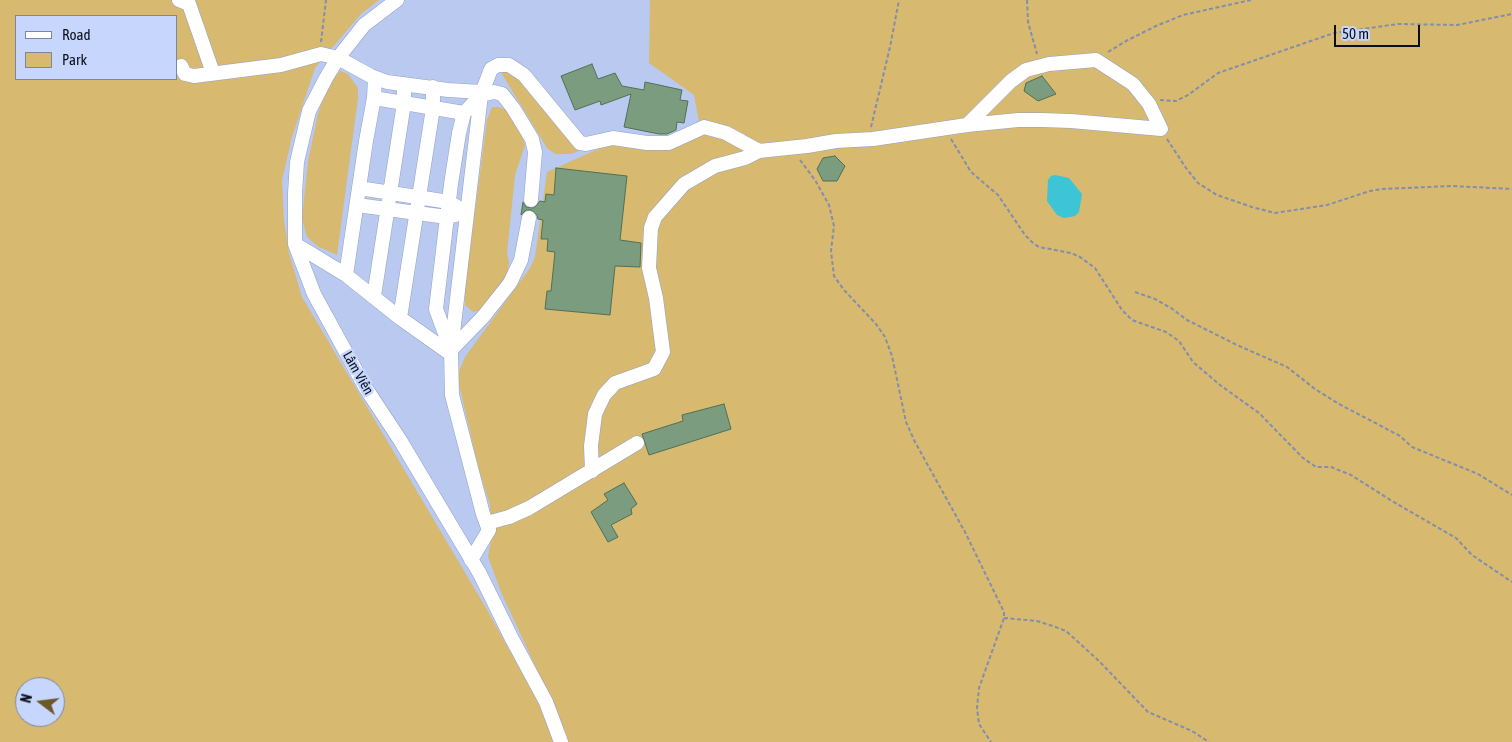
<!DOCTYPE html>
<meta charset="utf-8">
<style>
body{margin:0}
#map{position:relative;width:1512px;height:742px;overflow:hidden;background:#b9c9ef;font-family:"Asap Condensed",sans-serif}
canvas{display:block}
.legend{position:absolute;left:15px;top:15px;width:162px;height:65px;box-sizing:border-box;background:#c6d6fc;border:1px solid #7b86a2;margin:0;padding:6px 9px;list-style:none;font-size:15px;color:#0a0f1b}
.legend li{display:flex;align-items:center;gap:10px;height:25px}
.legend b{width:25px;border:1px solid #7b86a2}
.north{position:absolute;left:15px;top:677px;width:50px;height:50px;box-sizing:border-box;background:#c6d6fc;border:1px solid #7b86a2;border-radius:50%;rotate:285deg;font-size:14px;font-weight:700;line-height:20px;text-align:center;color:#0a0f1b}
.north::after{content:'';display:block;margin:auto;width:18px;height:22px;background:#6c5827;clip-path:polygon(50% 0,100% 100%,50% 72%,0 100%)}
.scale{position:absolute;left:1334px;top:25px;width:86px;height:22px;box-sizing:border-box;border:2px solid #0a0f1b;border-top:0;padding-left:6px;font-size:15px;line-height:18px;white-space:nowrap;color:#0a0f1b;-webkit-text-stroke:4px #c6d6fc;paint-order:stroke}
</style>
<div id="map">
<canvas width="1512" height="742"></canvas>
<ul class="legend">
<li><b style="height:6px;background:#fff"></b>Road</li>
<li><b style="height:14px;background:#d7b96f"></b>Park</li>
</ul>
<div class="north">N</div>
<div class="scale">50 m</div>
</div>
<script>
const ctx = document.querySelector('canvas').getContext('2d');
ctx.lineJoin = 'round';
function fillPath(path, color) {
  ctx.fillStyle = color;
  ctx.fill(path, 'evenodd');
}
function shape(rows) {
  const path = new Path2D();
  for (const r of rows) {
    path.moveTo(r[0], r[1]);
    for (let i = 2; i < r.length; i += 2) path.lineTo(r[i], r[i + 1]);
  }
  return path;
}
function stroke(path, color, width, dash) {
  ctx.strokeStyle = color;
  ctx.lineWidth = width;
  ctx.lineCap = dash ? 'butt' : 'round';
  ctx.setLineDash(dash || []);
  ctx.stroke(path);
}
function write(font, color, halo, rows, align = 'center') {
  ctx.font = font + ' "Asap Condensed",sans-serif';
  ctx.lineWidth = 5;
  ctx.setLineDash([]);
  ctx.textBaseline = 'middle';
  ctx.strokeStyle = halo;
  ctx.fillStyle = color;
  for (const [text, x, y, turn = 0] of rows) {
    ctx.save();
    ctx.translate(x, y);
    ctx.rotate((+turn || 0) * Math.PI / 180);
    ctx.textAlign = isNaN(turn) ? turn : align;
    if (halo) ctx.strokeText(text, 0, 0);
    ctx.fillText(text, 0, 0);
    ctx.restore();
  }
}
fillPath(shape([
 [0,0,379,0,361,14,315,68,292,137,282,180,284,220,289,253,302,297,486,608,554,731,556,742,0,742],
 [16,16,176,16,176,79,16,79],
 [25,687,55,687,55,717,25,717],
 [650,0,1512,0,1512,742,567,742,538,672,501,592,488,557,492,534,490,505,479,470,457,376,465,357,530,268,535,257,547,172,616,141,649,149,675,148,701,133,694,95,649,63],
 [502,69,520,79,582,146,580,150,572,154,555,154,547,148,511,89,502,74],
 [340,71,348,74,358,88,358,98,337,255,317,246,307,237,302,219,308,161,318,114,327,87],
 [492,107,498,107,505,109,513,117,521,133,525,145,515,175,507,253,509,262,507,279,485,306,478,311,473,312,465,305,465,288,487,120]
]), '#d7b96f');
fillPath(shape([
 [1055,175,1069,178,1082,194,1079,212,1075,216,1064,218,1057,215,1047,201,1048,180,1051,176]
]), '#3dc4d5');
const building = shape([
 [592,64,598,79,615,73,622,86,644,90,645,82,682,90,680,100,688,101,684,123,677,122,676,130,667,134,659,134,624,127,631,94,601,105,600,101,575,110,561,76,592,64],
 [1042,76,1056,94,1038,101,1024,91,1026,83,1042,76],
 [835,156,845,166,837,181,823,181,817,169,823,158,835,156],
 [556,168,627,176,620,240,641,243,640,267,615,266,610,315,545,309,547,291,551,291,555,252,547,251,548,239,541,239,543,220,538,219,537,215,531,210,526,210,521,215,523,202,526,207,534,208,540,201,545,202,546,194,554,195,556,168],
 [724,404,731,429,649,455,642,434,683,421,682,415,724,404],
 [624,483,637,504,631,509,632,514,611,525,618,537,608,542,591,512,608,500,604,494,624,483]
]);
fillPath(building, '#7c9c7f');
stroke(building, '#517054', 1);
const minor = shape([
 [179,0,189,4,213,73],
 [397,0,364,25,338,58,326,78,309,111,297,162,295,193,295,244,314,294,365,387,400,440,480,574,511,637,546,702,561,742],
 [181,66,185,74,194,76,281,65,321,54,338,58,371,76,387,82,448,90,482,92],
 [374,98,464,113],
 [359,188,449,202,456,206],
 [357,205,447,217,456,215],
 [529,218,521,260,510,283,483,317,451,350,436,309,451,184,459,133,464,113,481,95,494,92,502,94,513,108,532,139,535,152,531,200],
 [295,244,346,275,400,318,451,354],
 [346,275,366,141,374,98,375,78],
 [374,296,404,103,404,84],
 [400,318,433,108,433,87],
 [592,471,591,446,595,414,604,395,615,383,654,369,663,352,656,298,649,268,651,228,655,217,684,184,715,166,745,158,759,151,807,146,836,141,873,139,967,125,1018,120,1041,120,1071,121,1161,129,1149,104,1133,84,1096,60,1049,64,1026,70,1011,81,967,125],
 [487,523,509,517,529,508,637,443],
 [471,560,489,530,483,514,452,395,451,350,481,95,491,69,498,65,509,65,524,75,580,143,586,144,613,138,647,143,669,143,704,127,726,133,759,151]
]);
stroke(minor, '#93a1c6', 15);
stroke(shape([
 [1027,0,1028,22,1037,54],
 [321,42,326,0],
 [1108,52,1126,41,1156,26,1183,15,1251,0],
 [1160,100,1176,101,1188,95,1218,73,1334,33,1398,24,1457,25,1512,14],
 [871,127,890,47,899,0],
 [951,139,971,172,998,195,1025,235,1033,243,1039,247,1071,253,1080,257,1095,268,1122,310,1132,320,1166,332,1179,341,1193,362,1220,385,1259,413,1303,458,1316,467,1331,467,1351,475,1392,501,1456,538,1472,555,1512,582],
 [1167,139,1186,168,1198,183,1217,195,1252,207,1275,213,1327,205,1370,191,1382,189,1452,186,1512,189],
 [800,160,815,180,829,205,834,226,831,251,834,276,844,290,876,324,885,337,892,356,906,422,915,442,965,532,1004,612,1004,618,979,688,977,708,979,724,991,742],
 [1135,292,1155,299,1171,308,1187,320,1237,345,1287,367,1315,389,1339,404,1400,436,1412,447,1478,474,1512,495],
 [1004,618,1037,621,1053,626,1066,631,1099,661,1148,712,1192,731,1209,742]
]), '#828eac', 2, [4, 2.5]);
stroke(minor, '#fff', 14);
write('14px', '#0a0f1b', '#c6d6fc', [
 ["Lâm Viên",358,373,60]
]);
</script>
